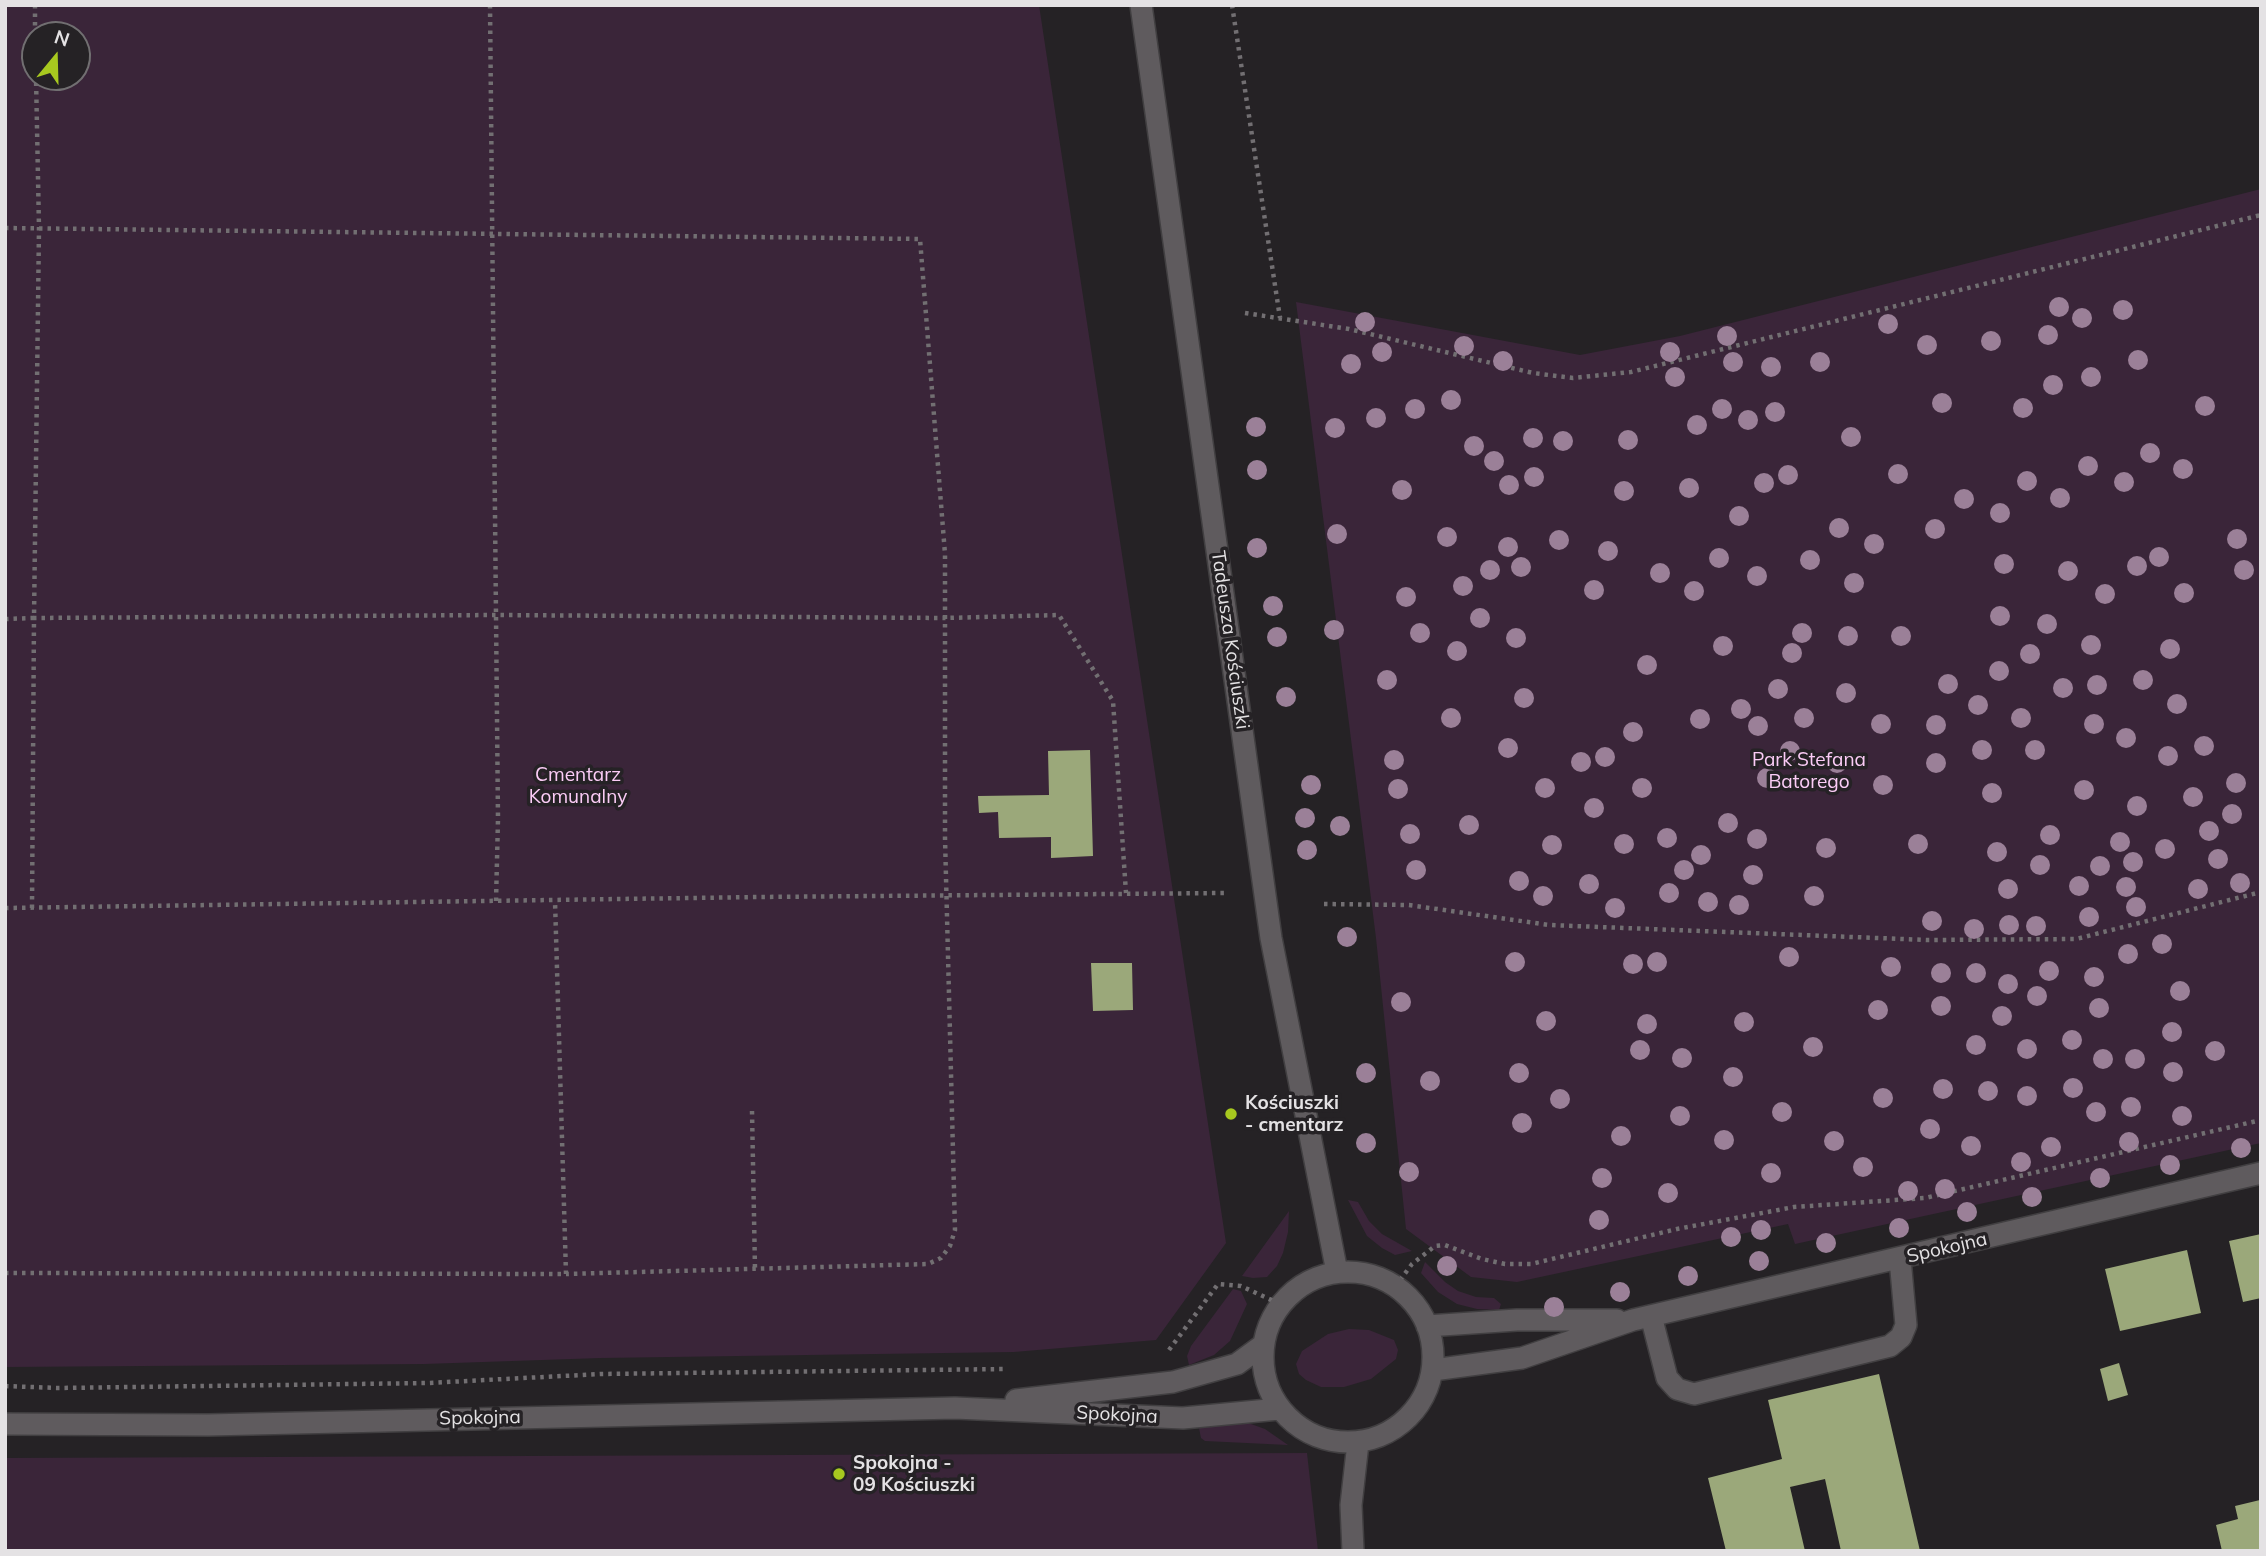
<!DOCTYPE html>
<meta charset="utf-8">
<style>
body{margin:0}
#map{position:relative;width:2266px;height:1556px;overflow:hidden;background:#252225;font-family:Mulish,sans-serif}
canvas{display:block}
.frame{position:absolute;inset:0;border:7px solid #e4e2e4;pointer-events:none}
.north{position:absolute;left:21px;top:21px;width:70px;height:70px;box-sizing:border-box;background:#252225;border:2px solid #716f71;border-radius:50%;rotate:19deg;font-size:19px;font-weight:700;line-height:28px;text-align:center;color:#e4e2e4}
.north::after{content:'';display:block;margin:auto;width:24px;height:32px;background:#a7c81f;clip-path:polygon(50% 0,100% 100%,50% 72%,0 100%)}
</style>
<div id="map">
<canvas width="2266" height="1556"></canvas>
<div class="frame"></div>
<div class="north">N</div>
</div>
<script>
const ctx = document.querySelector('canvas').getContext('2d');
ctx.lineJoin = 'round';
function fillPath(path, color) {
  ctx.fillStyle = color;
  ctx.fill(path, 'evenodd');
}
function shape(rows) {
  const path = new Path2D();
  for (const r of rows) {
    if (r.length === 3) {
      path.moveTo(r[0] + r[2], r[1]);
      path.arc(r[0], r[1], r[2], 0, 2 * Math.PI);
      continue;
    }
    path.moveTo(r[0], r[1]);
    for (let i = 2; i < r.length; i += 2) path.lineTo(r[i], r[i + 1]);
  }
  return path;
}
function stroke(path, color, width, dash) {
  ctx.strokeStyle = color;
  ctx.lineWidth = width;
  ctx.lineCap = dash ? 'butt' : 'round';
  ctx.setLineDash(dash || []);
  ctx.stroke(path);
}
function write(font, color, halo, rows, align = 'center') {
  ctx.font = font + ' Mulish,sans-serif';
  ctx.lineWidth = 7;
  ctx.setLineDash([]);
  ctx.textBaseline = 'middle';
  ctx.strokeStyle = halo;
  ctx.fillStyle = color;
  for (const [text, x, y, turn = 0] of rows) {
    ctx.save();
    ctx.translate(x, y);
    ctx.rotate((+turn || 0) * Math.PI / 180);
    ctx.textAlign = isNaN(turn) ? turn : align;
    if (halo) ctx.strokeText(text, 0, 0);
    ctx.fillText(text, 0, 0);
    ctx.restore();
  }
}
fillPath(shape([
 [5,5,1039,5,1226,1243,1156,1340,1014,1352,601,1358,424,1364,5,1367],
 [35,35,77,35,77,77,35,77],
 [2261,189,2261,1143,1795,1244,1788,1224,1517,1282,1471,1277,1406,1229,1376,938,1296,302,1580,355,1680,336],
 [1348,1200,1358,1202,1369,1221,1382,1234,1412,1251,1395,1255,1382,1248,1367,1236],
 [1289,1211,1288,1232,1283,1253,1277,1266,1267,1277,1253,1278,1242,1276],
 [1425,1262,1445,1282,1458,1291,1476,1297,1494,1298,1501,1304,1499,1310,1477,1309,1457,1304,1438,1292,1421,1273],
 [1233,1289,1241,1291,1247,1304,1230,1341,1214,1355,1189,1365,1187,1356,1191,1346],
 [1349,1329,1369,1330,1394,1340,1398,1350,1396,1359,1371,1379,1344,1387,1321,1387,1306,1380,1299,1374,1296,1364,1302,1351,1328,1334],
 [1223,1423,1251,1424,1265,1429,1288,1445,1205,1441,1201,1438,1199,1428],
 [1307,1453,1318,1551,5,1551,5,1458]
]), '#3a2539');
fillPath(shape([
 [1090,750,1093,856,1051,858,1051,837,999,838,998,812,979,813,978,796,1049,795,1048,751],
 [1091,963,1132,963,1133,1010,1093,1011],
 [2261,1234,2261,1298,2243,1302,2229,1241],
 [2187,1250,2201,1313,2120,1331,2105,1269],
 [2119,1363,2128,1395,2108,1401,2100,1369],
 [1879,1374,1920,1551,1841,1551,1825,1479,1790,1487,1805,1551,1726,1551,1708,1478,1782,1459,1768,1400],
 [2260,1500,2261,1551,2222,1551,2216,1525,2238,1519,2235,1506]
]), '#9ba87a');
const minor = shape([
 [1141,5,1271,938,1337,1272],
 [1348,1357,85],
 [1651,1316,1667,1378,1677,1389,1694,1394,1890,1346,1901,1337,1906,1325,1900,1259],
 [1427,1326,1517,1320,1617,1320],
 [1433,1370,1522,1358,1633,1320,2261,1173],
 [1016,1400,1173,1382,1237,1364,1263,1345],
 [5,1424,208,1425,955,1408,1183,1418,1279,1409],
 [1353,1551,1351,1505,1358,1443]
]);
stroke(minor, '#413f41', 24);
stroke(shape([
 [35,5,35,35],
 [490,5,498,819,496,902],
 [1232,5,1280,318],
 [5,228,920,239,945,554,945,618,1059,615,1113,701,1126,893],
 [1245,313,1349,329,1533,373,1573,378,1631,372,2261,215],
 [5,619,34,618,39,228,36,77],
 [1324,904,1409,905,1549,925,1928,940,2076,939,2261,892],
 [5,908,757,897,1226,893],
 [32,908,34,618,495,615,945,618,945,838,955,1230,950,1246,941,1258,928,1264,566,1274],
 [752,1111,755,1269],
 [5,1273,566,1274,555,901],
 [1395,1287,1412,1264,1435,1246,1445,1245,1482,1259,1505,1264,1531,1264,1677,1229,1794,1207,1925,1198,2261,1120],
 [1169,1350,1218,1284,1241,1286,1280,1304],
 [5,1386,58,1388,428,1383,601,1374,1005,1369]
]), '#726f72', 4.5, [3.5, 5]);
stroke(minor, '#5f5b5e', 21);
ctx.fillStyle = '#9b8098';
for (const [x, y] of [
 [2059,307],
 [2123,310],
 [2082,318],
 [1365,322],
 [1888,324],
 [2048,335],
 [1727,336],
 [1991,341],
 [1927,345],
 [1464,346],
 [1382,352],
 [1670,352],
 [2138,360],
 [1503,361],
 [1733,362],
 [1820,362],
 [1351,364],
 [1771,367],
 [1675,377],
 [2091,377],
 [2053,385],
 [1451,400],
 [1942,403],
 [2205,406],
 [2023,408],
 [1415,409],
 [1722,409],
 [1775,412],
 [1376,418],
 [1748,420],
 [1697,425],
 [1256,427],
 [1335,428],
 [1851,437],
 [1533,438],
 [1628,440],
 [1563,441],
 [1474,446],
 [2150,453],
 [1494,461],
 [2088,466],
 [2183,469],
 [1257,470],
 [1898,474],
 [1788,475],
 [1534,477],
 [2027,481],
 [2124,482],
 [1764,483],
 [1509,485],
 [1689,488],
 [1402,490],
 [1624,491],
 [2060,498],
 [1964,499],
 [2000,513],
 [1739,516],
 [1839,528],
 [1935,529],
 [1337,534],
 [1447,537],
 [2237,539],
 [1559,540],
 [1874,544],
 [1508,547],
 [1257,548],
 [1608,551],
 [2159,557],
 [1719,558],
 [1810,560],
 [2004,564],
 [2137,566],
 [1521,567],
 [1490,570],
 [2244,570],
 [2068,571],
 [1660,573],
 [1757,576],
 [1854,583],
 [1463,586],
 [1594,590],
 [1694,591],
 [2184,593],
 [2105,594],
 [1406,597],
 [1273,606],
 [2000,616],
 [1480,618],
 [2047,624],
 [1334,630],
 [1420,633],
 [1802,633],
 [1848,636],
 [1901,636],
 [1277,637],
 [1516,638],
 [2091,645],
 [1723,646],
 [2170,649],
 [1457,651],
 [1792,653],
 [2030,654],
 [1647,665],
 [1999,671],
 [1387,680],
 [2143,680],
 [1948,684],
 [2097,685],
 [2063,688],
 [1778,689],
 [1846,693],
 [1286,697],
 [1524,698],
 [2177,704],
 [1978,705],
 [1741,709],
 [1451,718],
 [1804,718],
 [2021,718],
 [1700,719],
 [1881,724],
 [2094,724],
 [1936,725],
 [1758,726],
 [1633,732],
 [2126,738],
 [2204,746],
 [1508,748],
 [1982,750],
 [2035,750],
 [1790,751],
 [2168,756],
 [1605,757],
 [1394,760],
 [1581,762],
 [1837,763],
 [1936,763],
 [1767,778],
 [2236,783],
 [1311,785],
 [1883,785],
 [1545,788],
 [1642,788],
 [1398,789],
 [2084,790],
 [1992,793],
 [2193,797],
 [2137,806],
 [1594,808],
 [2232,814],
 [1305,818],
 [1728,823],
 [1469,825],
 [1340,826],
 [2209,831],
 [1410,834],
 [2050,835],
 [1667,838],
 [1757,839],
 [2120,842],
 [1624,844],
 [1918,844],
 [1552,845],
 [1826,848],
 [2165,849],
 [1307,850],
 [1997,852],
 [1701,855],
 [2218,859],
 [2133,862],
 [2040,865],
 [2100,866],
 [1416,870],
 [1684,870],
 [1753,875],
 [1519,881],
 [2240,883],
 [1589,884],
 [2079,886],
 [2126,887],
 [2008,889],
 [2198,889],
 [1669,893],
 [1543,896],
 [1814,896],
 [1708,902],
 [1739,905],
 [2136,907],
 [1615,908],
 [2089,917],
 [1932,921],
 [2009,925],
 [2036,926],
 [1974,929],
 [1347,937],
 [2162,944],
 [2128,954],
 [1789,957],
 [1515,962],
 [1657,962],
 [1633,964],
 [1891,967],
 [2049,971],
 [1941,973],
 [1976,973],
 [2094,977],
 [2008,984],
 [2180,991],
 [2037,996],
 [1401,1002],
 [1941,1006],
 [2099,1008],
 [1878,1010],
 [2002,1016],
 [1546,1021],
 [1744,1022],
 [1647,1024],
 [2172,1032],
 [2072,1040],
 [1976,1045],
 [1813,1047],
 [2027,1049],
 [1640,1050],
 [2215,1051],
 [1682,1058],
 [2103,1059],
 [2135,1059],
 [2173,1072],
 [1366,1073],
 [1519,1073],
 [1733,1077],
 [1430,1081],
 [2073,1088],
 [1943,1089],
 [1988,1091],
 [2027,1096],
 [1883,1098],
 [1560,1099],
 [2131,1107],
 [1782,1112],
 [2096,1112],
 [1680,1116],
 [2182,1116],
 [1522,1123],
 [1930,1129],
 [1621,1136],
 [1724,1140],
 [1834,1141],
 [2129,1142],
 [1366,1143],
 [1971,1146],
 [2051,1147],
 [2241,1148],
 [2021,1162],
 [2170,1165],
 [1863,1167],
 [1409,1172],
 [1771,1173],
 [1602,1178],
 [2100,1178],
 [1945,1189],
 [1908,1191],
 [1668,1193],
 [2032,1197],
 [1967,1212],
 [1599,1220],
 [1899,1228],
 [1761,1230],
 [1731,1237],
 [1826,1243],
 [1759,1261],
 [1447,1266],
 [1688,1276],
 [1620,1292],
 [1554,1307]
]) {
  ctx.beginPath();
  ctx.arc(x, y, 10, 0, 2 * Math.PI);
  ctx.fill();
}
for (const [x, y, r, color] of [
 [1231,1114,7,"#a7c81f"],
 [839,1474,7,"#a7c81f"]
]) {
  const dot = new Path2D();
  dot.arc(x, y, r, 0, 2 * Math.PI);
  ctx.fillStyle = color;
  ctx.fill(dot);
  stroke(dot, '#252225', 2.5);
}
write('19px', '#e4e2e4', '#252225', [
 ["Tadeusza Kościuszki",1230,640,82],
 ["Spokojna",1947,1248,-13],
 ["Spokojna",1117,1415,3],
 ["Spokojna",480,1418,-1]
]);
write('19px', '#fbccf6', '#252225', [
 ["Park Stefana",1809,760],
 ["Batorego",1809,782],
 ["Cmentarz",578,775],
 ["Komunalny",578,797]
]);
write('bold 19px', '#e4e2e4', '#252225', [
 ["Kościuszki",1245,1103],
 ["- cmentarz",1245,1125],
 ["Spokojna -",853,1463],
 ["09 Kościuszki",853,1485]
], 'left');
</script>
